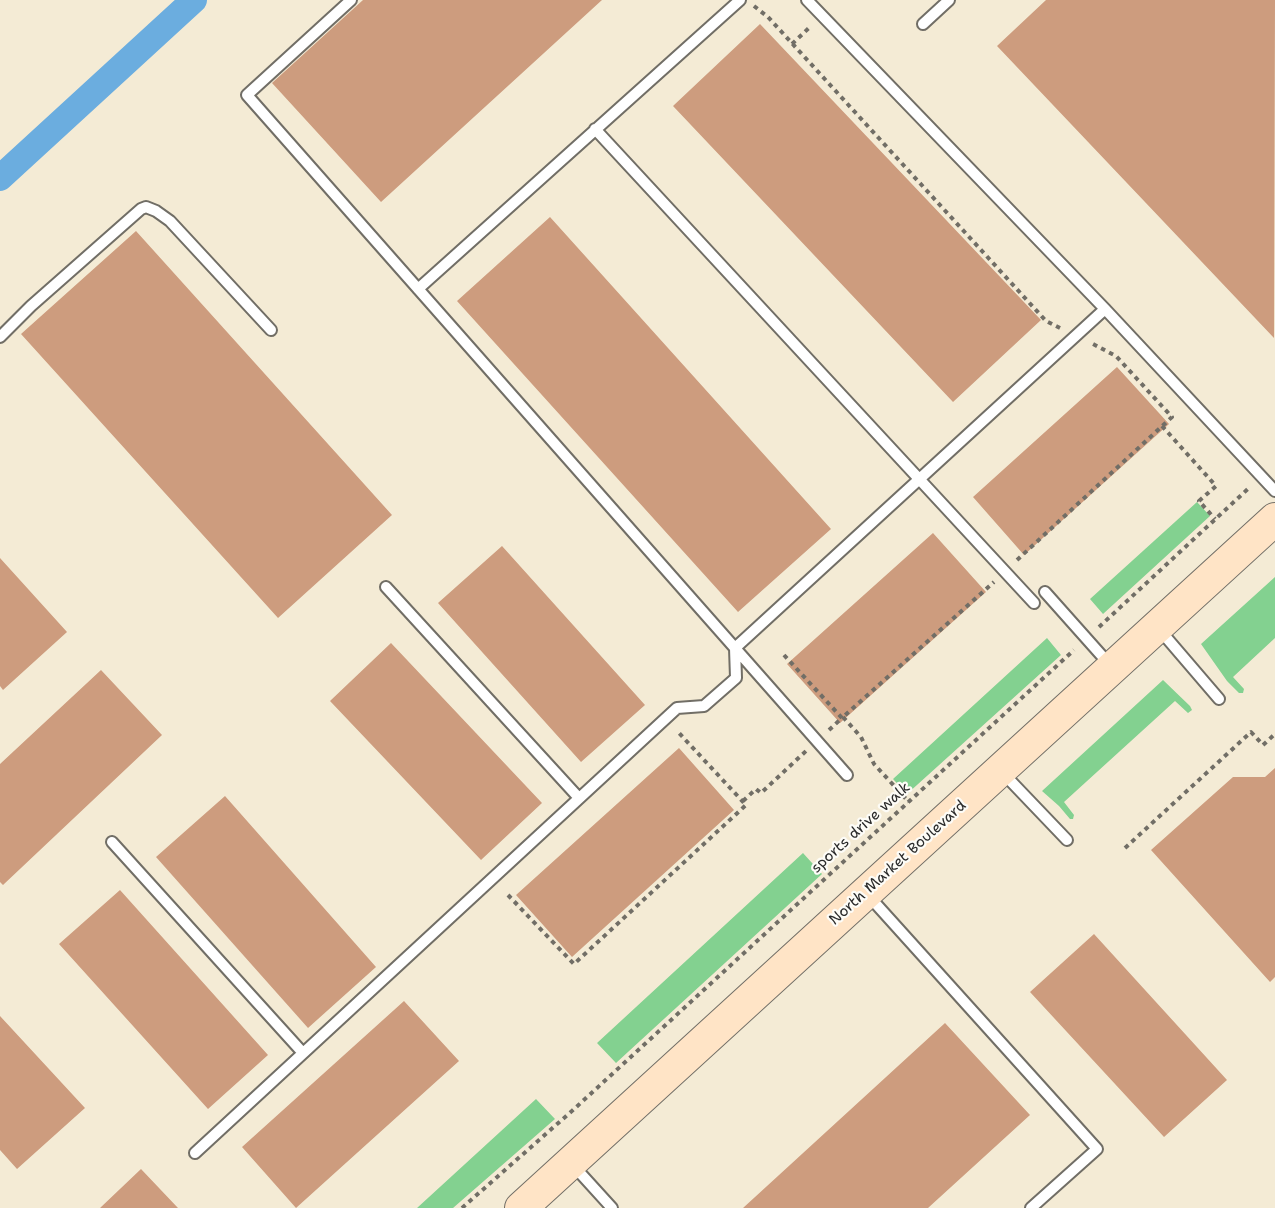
<!DOCTYPE html>
<style>
body{margin:0}
canvas{display:block;background:#f4ebd5}
</style>
<canvas width="1275" height="1208"></canvas>
<script>
const ctx = document.querySelector('canvas').getContext('2d');
ctx.lineJoin = 'round';
function fillPath(path, color) {
  ctx.fillStyle = color;
  ctx.fill(path, 'evenodd');
}
function shape(rows) {
  const path = new Path2D();
  for (const r of rows) {
    path.moveTo(r[0], r[1]);
    for (let i = 2; i < r.length; i += 2) path.lineTo(r[i], r[i + 1]);
  }
  return path;
}
function stroke(path, color, width, dash) {
  ctx.strokeStyle = color;
  ctx.lineWidth = width;
  ctx.lineCap = dash ? 'butt' : 'round';
  ctx.setLineDash(dash || []);
  ctx.stroke(path);
}
function write(font, color, halo, rows, align = 'center') {
  ctx.font = font + ' "Shantell Sans",sans-serif';
  ctx.lineWidth = 4.5;
  ctx.setLineDash([]);
  ctx.textBaseline = 'middle';
  ctx.strokeStyle = halo;
  ctx.fillStyle = color;
  for (const [text, x, y, turn = 0] of rows) {
    ctx.save();
    ctx.translate(x, y);
    ctx.rotate((+turn || 0) * Math.PI / 180);
    ctx.textAlign = isNaN(turn) ? turn : align;
    if (halo) ctx.strokeText(text, 0, 0);
    ctx.fillText(text, 0, 0);
    ctx.restore();
  }
}
fillPath(shape([
 [1197,502,1210,516,1103,614,1090,599],
 [1275,577,1275,638,1233,677,1244,689,1243,693,1239,693,1227,681,1201,644],
 [1047,638,1061,655,907,794,893,779],
 [1163,680,1190,706,1192,710,1188,713,1175,701,1064,802,1074,815,1073,819,1070,819,1059,806,1042,791],
 [803,853,822,874,616,1063,597,1043],
 [536,1099,555,1119,453,1208,417,1208]
]), '#83d190');
stroke(shape([
 [0,178,194,0]
]), '#6baddf', 26);
fillPath(shape([
 [363,0,602,0,381,202,272,83],
 [1046,0,1275,0,1274,338,997,46],
 [760,24,1041,320,953,402,673,106],
 [550,217,831,529,738,612,457,301],
 [136,231,392,515,278,618,21,334],
 [1117,367,1169,424,1024,555,973,497],
 [933,533,986,592,840,723,787,664],
 [502,546,645,705,581,762,438,603],
 [0,558,67,632,3,690,0,686],
 [391,643,542,803,481,860,330,701],
 [101,670,162,735,3,885,0,882,0,764],
 [679,748,734,810,572,957,516,895],
 [1275,768,1275,977,1270,982,1151,850,1233,777,1265,777],
 [225,796,376,967,308,1028,156,857],
 [120,890,268,1055,208,1109,59,944],
 [1094,934,1227,1080,1164,1137,1030,992],
 [404,1001,459,1061,296,1208,242,1147],
 [0,1016,85,1108,17,1169,0,1150],
 [945,1023,1030,1115,928,1208,743,1208],
 [141,1169,178,1208,100,1208]
]), '#cd9c7e');
const service = shape([
 [351,0,247,95,847,775],
 [807,0,1105,309,1275,491],
 [923,24,949,0],
 [595,129,1034,603],
 [418,289,740,0],
 [0,337,31,306,141,209,146,207,156,211,170,221,271,330],
 [386,587,579,798],
 [1045,592,1110,665],
 [1159,629,1219,699],
 [1002,772,1067,840],
 [112,842,303,1053],
 [867,894,1097,1149,1031,1208],
 [195,1153,677,708,704,706,736,678,735,648,1105,309],
 [572,1164,612,1208]
]);
const secondary = shape([
 [521,1208,1275,519]
]);
stroke(service, '#716e66', 14);
stroke(secondary, '#716e66', 34);
stroke(shape([
 [754,6,768,17,1046,321,1060,328],
 [792,44,811,26],
 [1162,426,1216,486,1199,501,1215,519],
 [1017,560,1172,417,1116,356,1091,343],
 [1099,627,1250,487],
 [784,655,842,718,994,582],
 [843,717,861,737,874,764,909,802],
 [829,730,842,718],
 [743,801,756,789,761,793,806,751],
 [1125,848,1251,732,1263,745,1275,734],
 [508,895,574,964,746,805,679,733],
 [462,1208,573,1110,1074,650]
]), '#716e66', 4, [4.5, 4.5]);
stroke(service, '#fff', 10);
stroke(secondary, '#ffe4c6', 32);
write('15px', '#2b2b2b', '#fdfcf7', [
 ["sports drive walk",861,828,-42],
 ["North Market Boulevard",898,863,-42]
]);
</script>
